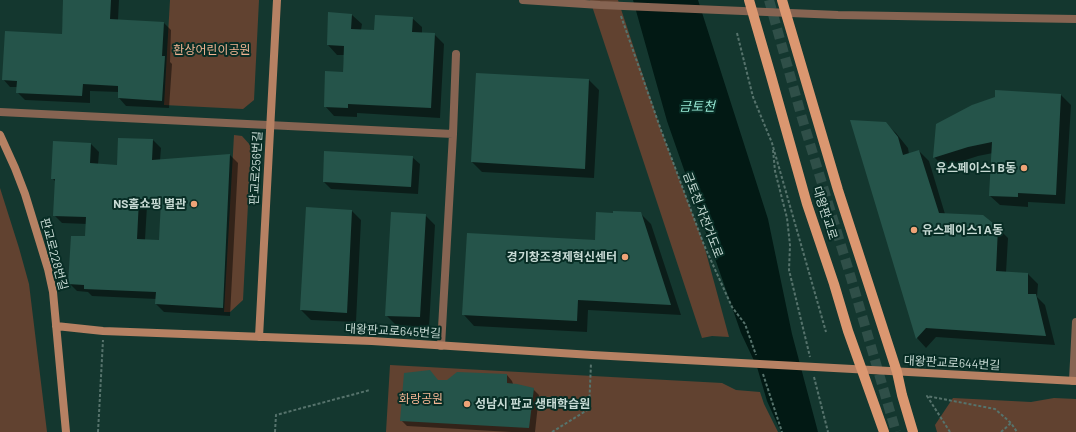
<!DOCTYPE html>
<meta charset="utf-8">
<style>
body{margin:0}
canvas{display:block;background:#14372f}
</style>
<canvas width="1076" height="432"></canvas>
<script>
const ctx = document.querySelector('canvas').getContext('2d');
ctx.lineJoin = 'round';
function fillPath(path, color) {
  ctx.fillStyle = color;
  ctx.fill(path, 'evenodd');
}
function shape(rows) {
  const path = new Path2D();
  for (const r of rows) {
    path.moveTo(r[0], r[1]);
    for (let i = 2; i < r.length; i += 2) path.lineTo(r[i], r[i + 1]);
  }
  return path;
}
function stroke(path, color, width, dash) {
  ctx.strokeStyle = color;
  ctx.lineWidth = width;
  ctx.lineCap = dash ? 'butt' : 'round';
  ctx.setLineDash(dash || []);
  ctx.stroke(path);
}
function write(font, color, halo, rows, align = 'center') {
  ctx.font = font + ' Barlow,"Noto Sans KR",sans-serif';
  ctx.lineWidth = 4;
  ctx.setLineDash([]);
  ctx.textBaseline = 'middle';
  ctx.strokeStyle = halo;
  ctx.fillStyle = color;
  for (const [text, x, y, turn = 0] of rows) {
    ctx.save();
    ctx.translate(x, y);
    ctx.rotate((+turn || 0) * Math.PI / 180);
    ctx.textAlign = isNaN(turn) ? turn : align;
    if (halo) ctx.strokeText(text, 0, 0);
    ctx.fillText(text, 0, 0);
    ctx.restore();
  }
}
fillPath(shape([
 [170,0,259,0,254,100,243,109,164,105],
 [590,0,618,0,661,130,704,245,729,337,712,336,702,338],
 [234,135,242,136,251,146,243,300,230,312,224,312],
 [0,188,19,248,29,284,47,432,0,432],
 [390,365,722,383,736,390,760,392,764,404,778,432,386,432],
 [953,398,1031,402,1054,398,1076,399,1076,432,937,432,935,425]
]), '#614230');
fillPath(shape([
 [633,0,698,0,768,219,792,334,818,432,781,432,767,401,757,367,741,333,667,121]
]), '#021914');
fillPath(shape([
 [64,0,119,0,118,20,164,23,171,30,170,62,172,64,169,108,126,106,119,98,119,92,90,91,90,103,25,100,17,92,18,87,10,87,3,79,62,35],
 [352,15,362,24,361,30,375,31,412,18,422,27,422,33,434,34,444,44,440,118,357,113,357,117,334,116,325,106,343,73,344,55,337,55,328,45],
 [477,74,589,80,599,90,594,178,482,172,472,162],
 [1061,95,1071,105,1065,204,1028,202,1028,207,1000,205,990,196,993,153,978,156,944,167,934,157],
 [852,121,885,123,896,133,908,148,909,154,919,151,929,161,945,214,998,228,1008,238,1006,273,1028,274,1038,284,1037,297,1045,305,1055,345,936,337,926,348,917,338],
 [153,140,161,148,160,161,230,155,238,163,230,316,164,312,156,304,156,299,92,296,88,292,77,291,69,283,86,237,87,224,62,223,54,215,56,182,52,178,91,144,99,152,98,165,118,166],
 [147,206,161,207,160,241,145,240],
 [412,157,420,164,418,194,331,189,324,182],
 [352,211,361,220,356,322,311,320,301,310],
 [640,213,651,224,681,315,588,310,587,332,474,326,464,315,596,241],
 [425,215,435,225,429,327,396,325,386,315],
 [507,375,512,381,513,384,533,389,539,395,535,432,511,432,407,426,401,420,438,381]
]), '#0007');
fillPath(shape([
 [63,0,111,0,110,19,164,22,162,56,165,56,162,101,118,98,118,86,83,84,82,96,16,93,17,81,2,80,5,31,62,34],
 [328,12,352,14,351,29,374,30,375,15,413,17,412,32,435,33,431,108,348,104,348,108,324,107,325,71,343,72,344,46,327,45],
 [476,73,589,79,585,169,471,162],
 [995,90,1061,94,1056,195,1018,193,1018,197,989,196,992,142,968,147,933,158,936,124,972,105,995,97],
 [850,120,886,122,898,137,903,155,919,150,939,213,983,215,998,227,996,271,1028,273,1028,294,1036,294,1046,336,926,328,916,339],
 [118,138,153,139,152,160,230,154,223,308,155,304,156,292,84,289,84,285,68,284,71,236,85,236,86,217,53,216,55,179,51,179,53,141,91,143,90,163,117,165],
 [139,199,161,200,159,240,137,239],
 [324,151,413,156,411,187,323,182],
 [306,207,352,210,347,313,300,310],
 [613,211,641,212,671,305,578,300,577,321,462,315,467,233,595,240,596,212,613,213],
 [391,212,426,214,420,317,385,316],
 [430,370,438,380,447,380,457,372,507,374,507,383,517,384,534,388,529,428,400,421,404,373]
]), '#25544a');
stroke(shape([
 [769,0,802,118,851,278,896,432]
]), '#2f4f48', 10, [10, 5]);
stroke(shape([
 [621,16,661,130,704,245,732,307,745,324,756,355],
 [737,33,753,97,772,143,826,332],
 [773,150,775,171,787,218,790,245,789,270,810,357],
 [763,374,782,432],
 [814,377,828,432],
 [98,432,103,340],
 [275,432,276,415,370,390],
 [552,432,589,409,591,363],
 [950,432,927,396,995,409,1011,423,1017,432],
 [1001,432,1011,423]
]), '#56736c', 2, [3, 2]);
stroke(shape([
 [523,0,600,5,838,15,1076,19],
 [0,112,453,134,441,346],
 [453,134,456,54],
 [1073,381,1076,322]
]), '#866452', 8);
stroke(shape([
 [0,135,15,168,25,194,48,269,53,292,66,432],
 [56,326,103,331,372,341,592,355,1076,381],
 [259,337,277,0]
]), '#b68163', 8);
stroke(shape([
 [749,0,771,76,807,204,834,284,848,331,884,432],
 [782,0,838,190,897,372,902,395,913,432]
]), '#db9770', 10);
for (const [x, y, r, color] of [
 [1024,168,4,"#efa377"],
 [194,204,4,"#efa377"],
 [914,230,4,"#efa377"],
 [625,257,4,"#efa377"],
 [467,404,4,"#efa377"]
]) {
  const dot = new Path2D();
  dot.arc(x, y, r, 0, 2 * Math.PI);
  ctx.fillStyle = color;
  ctx.fill(dot);
  stroke(dot, '#082d25', 1.5);
}
write('12px', '#f2b593', '#082d25', [
 ["환상어린이공원",212,50],
 ["화랑공원",421,399]
]);
write('12px', '#c7dad4', '#082d25', [
 ["판교로256번길",256,168,-87],
 ["대왕판교로",825,213,72],
 ["금토천 자전거도로",703,215,69],
 ["판교로228번길",54,254,75],
 ["대왕판교로645번길",393,331,3],
 ["대왕판교로644번길",952,363,3]
]);
write('bold 12px', '#c7dad4', '#082d25', [
 ["유스페이스1 B동",1016,168],
 ["NS홈쇼핑 별관",186,204],
 ["유스페이스1 A동",922,230,"left"],
 ["경기창조경제혁신센터",617,257],
 ["성남시 판교 생태학습원",475,404,"left"]
], 'right');
write('italic 13px', '#97e8d4', '#082d25', [
 ["금토천",697,107]
]);
</script>
